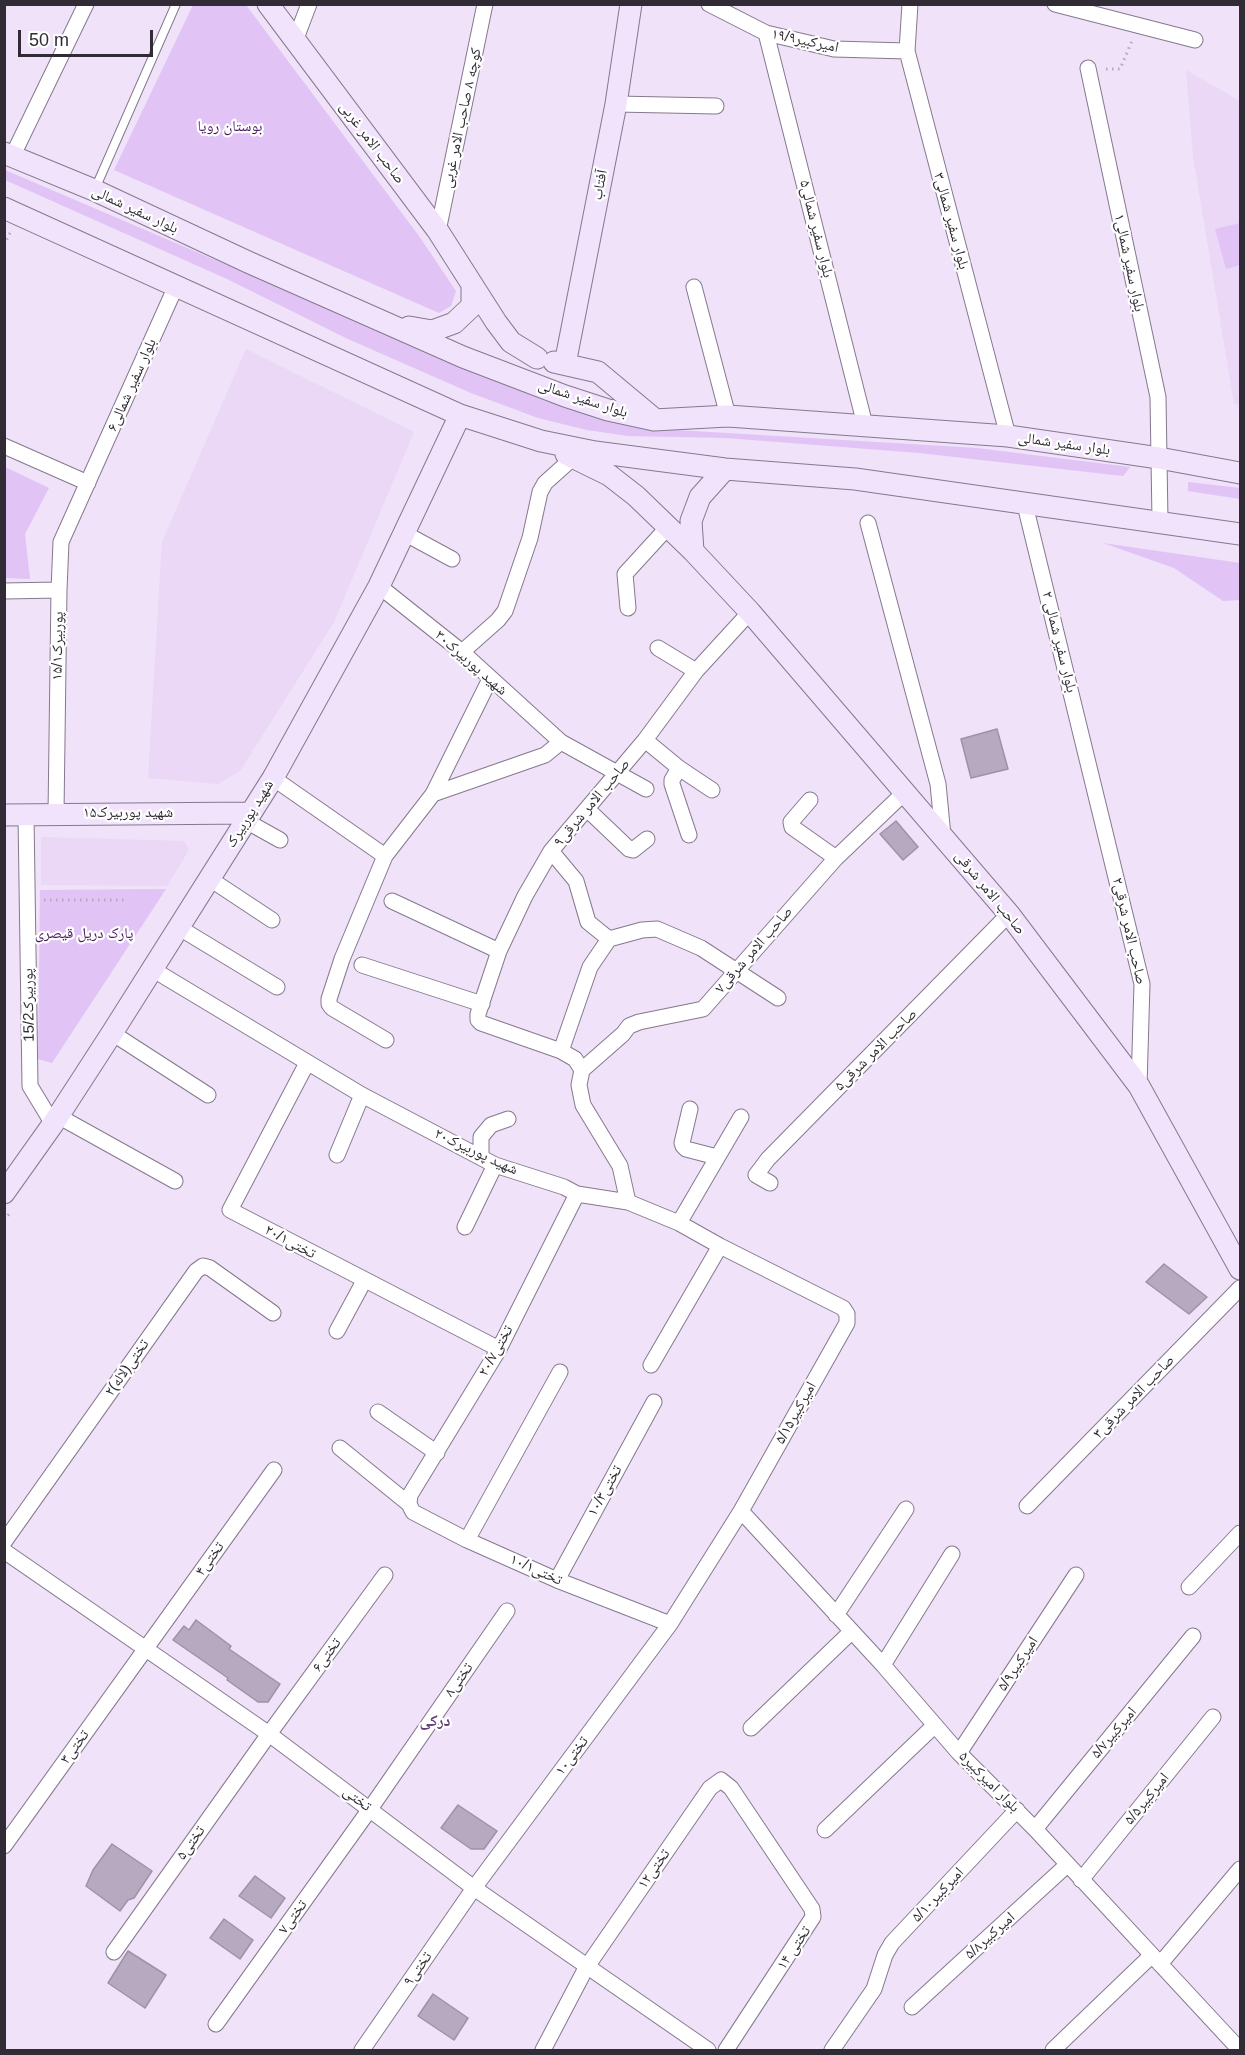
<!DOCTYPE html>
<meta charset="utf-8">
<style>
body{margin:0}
#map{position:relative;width:1245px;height:2055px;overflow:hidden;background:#efe2f9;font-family:Helvetica,sans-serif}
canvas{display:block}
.frame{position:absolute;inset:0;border:6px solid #302b34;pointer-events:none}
.scale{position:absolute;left:18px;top:30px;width:135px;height:27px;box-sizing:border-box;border:3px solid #302b34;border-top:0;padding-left:8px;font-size:18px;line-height:21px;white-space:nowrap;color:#302b34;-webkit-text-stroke:4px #fff;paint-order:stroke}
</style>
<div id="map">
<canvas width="1245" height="2055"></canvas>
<div class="frame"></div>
<div class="scale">50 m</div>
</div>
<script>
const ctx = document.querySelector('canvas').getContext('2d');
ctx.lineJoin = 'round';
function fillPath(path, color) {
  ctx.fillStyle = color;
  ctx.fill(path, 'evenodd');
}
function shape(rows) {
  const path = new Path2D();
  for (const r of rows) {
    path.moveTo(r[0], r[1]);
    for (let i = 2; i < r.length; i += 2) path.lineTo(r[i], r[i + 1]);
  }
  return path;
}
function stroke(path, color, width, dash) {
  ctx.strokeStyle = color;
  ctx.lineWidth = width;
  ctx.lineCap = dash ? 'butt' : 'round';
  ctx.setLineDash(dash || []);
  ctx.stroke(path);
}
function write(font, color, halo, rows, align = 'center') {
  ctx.font = font + ' Helvetica,"Noto Naskh Arabic",sans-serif';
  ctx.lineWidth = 4.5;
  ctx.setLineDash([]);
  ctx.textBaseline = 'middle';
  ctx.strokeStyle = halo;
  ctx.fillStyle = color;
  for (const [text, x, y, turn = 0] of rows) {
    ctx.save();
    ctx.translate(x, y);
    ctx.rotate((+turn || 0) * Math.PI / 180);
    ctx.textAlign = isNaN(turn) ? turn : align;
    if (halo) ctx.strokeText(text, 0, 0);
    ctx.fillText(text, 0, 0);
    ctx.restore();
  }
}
fillPath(shape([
 [1186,70,1240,101,1240,405,1234,404,1193,156],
 [246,349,414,432,334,622,240,771,218,784,148,778,162,542],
 [41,837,184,841,189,850,167,886,41,885]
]), '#ead8f6');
fillPath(shape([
 [193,5,246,5,419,236,456,291,451,306,439,313,114,170],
 [5,170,545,401,643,428,977,448,1130,467,1123,476,919,453,726,438,628,436,587,430,538,418,471,393,348,339,227,279,5,180],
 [1240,223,1240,265,1226,269,1215,229],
 [5,467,49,488,25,534,30,579,5,578],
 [1188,482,1240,488,1240,499,1188,491],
 [1103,543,1240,563,1240,600,1223,601,1174,568],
 [166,889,52,1063,38,1059,40,890]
]), '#e1c3f6');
const building = shape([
 [997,729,1008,769,971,778,961,739,997,729],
 [896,821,918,847,903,860,880,834,896,821],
 [1164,1264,1207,1297,1189,1314,1146,1282,1164,1264],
 [196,1620,231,1646,229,1649,280,1684,268,1702,258,1702,227,1680,228,1678,173,1640,184,1626,189,1630,196,1620],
 [458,1805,497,1831,484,1849,471,1849,441,1828,458,1805],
 [112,1844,152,1871,134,1898,128,1900,120,1911,86,1886,93,1870,112,1844],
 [255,1876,285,1898,271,1918,239,1896,255,1876],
 [224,1919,253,1940,240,1959,210,1938,224,1919],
 [128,1951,166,1975,145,2008,108,1983,128,1951],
 [433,1994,468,2018,454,2040,418,2016,433,1994]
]);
fillPath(building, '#b7aac0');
stroke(building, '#9e92a7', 1.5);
const lane = shape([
 [95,189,176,4]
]);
const street = shape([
 [709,4,766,33,834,49,907,51],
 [910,4,907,51,1008,436],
 [1055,4,1195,40],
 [766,33,865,425],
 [295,41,309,4],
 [1088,68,1158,397,1160,521],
 [616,104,716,106],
 [12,157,86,4],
 [438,231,485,4],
 [694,287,728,416],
 [4,446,88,483],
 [1025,505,1142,984,1139,1086],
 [868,523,938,784,943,836],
 [404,533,452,559],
 [379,586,462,652,561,742,646,789],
 [4,591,59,590],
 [628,608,625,574,668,527],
 [658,648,696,671],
 [462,652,498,620,505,611,530,538,540,492,545,483,574,457],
 [645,740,679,768,712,790],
 [679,768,672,780,672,784,689,835],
 [273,778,385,856],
 [433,794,545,755,561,742],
 [810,800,791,822,792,827,836,858],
 [587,809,629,849,633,850,647,839],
 [56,814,59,590,61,542,176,286],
 [26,815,30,1086,53,1124],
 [246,821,280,840],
 [551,851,576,881,588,922,609,939],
 [210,879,272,920],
 [392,901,499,951],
 [178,927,277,987],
 [362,965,482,1004],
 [152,969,362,1095,495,1165,564,1187,577,1194,628,1202,679,1223,720,1246,843,1308,847,1314,847,1323,741,1511,670,1624,474,1888,362,2050],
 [112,1033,208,1095],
 [386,1040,332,1008,329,1004,329,999,342,959,385,856,433,794,490,679],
 [561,1051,590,967,609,939,642,930,657,929,701,948,778,998],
 [307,1063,230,1210,499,1349],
 [582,1070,575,1059,561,1051,481,1023,478,1020,478,1014,499,951,525,896,551,851,645,740,696,671,750,612],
 [582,1070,623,1034,629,1026,639,1022,703,1009,836,858,905,792],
 [582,1070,579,1085,583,1105,620,1166,628,1202],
 [690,1109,682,1143,683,1146,686,1149,717,1157],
 [58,1116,175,1181],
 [337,1155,362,1095],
 [481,1157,481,1137,491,1125,508,1119],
 [770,1183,756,1175,768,1159,1009,914],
 [679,1223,741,1117],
 [465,1227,495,1165],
 [337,1331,364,1281],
 [651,1365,720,1246],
 [378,1412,437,1453],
 [340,1448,409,1504,413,1512,467,1540,557,1580,670,1624],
 [409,1504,410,1495,499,1349,577,1194],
 [1027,1506,1240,1288],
 [741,1511,883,1665,959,1753,1035,1829,1240,2050],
 [467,1540,560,1372],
 [4,1542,196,1271,203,1266,210,1268,273,1313],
 [4,1551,269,1734,474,1888,708,2050],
 [557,1580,654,1402],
 [1189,1587,1240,1533],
 [836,1615,906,1509],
 [883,1665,952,1554],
 [751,1728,851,1632],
 [959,1753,1076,1575],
 [1035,1829,1193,1636],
 [825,1830,935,1725],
 [4,1846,274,1470],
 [1081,1880,1213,1717],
 [114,1952,269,1734,385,1575],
 [1160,1964,1240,1869],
 [912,2007,1067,1865],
 [216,2024,370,1809,507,1611],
 [543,2050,586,1968,710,1788,721,1780,731,1788,812,1909,813,1917,726,2050],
 [832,2050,874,1989,885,1955,892,1943,1017,1810],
 [1053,2050,1151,1956]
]);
const secondary = shape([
 [268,4,438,231,496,322,511,342,537,358],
 [4,153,94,190,248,262,463,357,565,396,608,410,654,420,728,416,1008,436,1159,458,1240,473],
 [4,208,460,415,541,441,595,452,725,469,855,479,1240,534],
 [409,327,432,331,454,323,472,306,472,285],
 [554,362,598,372,652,417],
 [565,364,616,104,631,4],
 [566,454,609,475,636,496,693,551,750,612,1009,914,1139,1086,1240,1269],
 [693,551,691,521,700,497,725,469],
 [4,815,251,813],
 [4,1193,53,1124,112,1033,273,778,379,586,460,415]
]);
stroke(lane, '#85798d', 10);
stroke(street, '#85798d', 17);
stroke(secondary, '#85798d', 23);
stroke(shape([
 [1106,69,1120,69,1132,41],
 [4,245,10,233],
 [44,900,126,900],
 [4,1220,11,1212]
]), '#b5aabd', 3, [1.5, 4.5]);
stroke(lane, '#fff', 8);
stroke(street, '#fff', 15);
stroke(secondary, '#f2e3fc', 21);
write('15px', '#302b34', '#fff', [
 ["امیرکبیر۱۹/۹",805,41,12],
 ["کوچه ۸ صاحب الامر غربی",462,118,-78],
 ["صاحب الامر غربی",372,143,53],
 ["آفتاب",600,185,-79],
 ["بلوار سفیر شمالی",135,210,25],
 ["بلوار سفیر شمالی۳",951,221,75],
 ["بلوار سفیر شمالی۵",816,229,76],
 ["بلوار سفیر شمالی۱",1129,263,78],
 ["بلوار سفیر شمالی۶",132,385,-66],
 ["بلوار سفیر شمالی",583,399,18],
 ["بلوار سفیر شمالی",1064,444,8],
 ["بلوار سفیر شمالی ۲",1059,642,76],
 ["پوربیرک۱۵/۱",58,646,-89],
 ["شهید پوربیرک۳۰",471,663,41],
 ["صاحب الامر شرقی۹",592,803,-50],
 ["شهید پوربیرک۱۵",128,813],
 ["شهید پوربیرک",250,814,-58],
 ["صاحب الامر شرقی",990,893,51],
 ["۲صاحب الامر شرقی",1129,931,77],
 ["صاحب الامر شرقی۷",754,950,-49],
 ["پوربیرک15/2",29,1005,-91],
 ["صاحب الامر شرقی۵",876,1050,-45],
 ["شهید پوربیرک۲۰",476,1152,25],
 ["تختی۲۰/۱",290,1242,28],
 ["تختی۲۰/۷",496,1351,-61],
 ["۲تختی(لاله)",127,1368,-55],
 ["صاحب الامر شرقی۳",1134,1397,-46],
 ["امیرکبیر۵/۱۵",796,1413,-61],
 ["تختی۱۰/۳",605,1491,-61],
 ["تختی۴",210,1559,-54],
 ["تختی۱۰/۱",536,1570,24],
 ["تختی۶",327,1655,-54],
 ["امیرکبیر۵/۹",1018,1664,-57],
 ["تختی۸",459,1680,-55],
 ["امیرکبیر۵/۷",1114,1733,-50],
 ["تختی۳",75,1747,-54],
 ["تختی۱۰",572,1756,-53],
 ["بلوار امیرکبیر۵",989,1782,45],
 ["تختی",357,1799,37],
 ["امیرکبیر۵/۵",1147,1799,-51],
 ["تختی۵",191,1843,-55],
 ["تختی۱۲",654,1869,-55],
 ["امیرکبیر۵/۱۰",938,1895,-47],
 ["تختی۷",293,1917,-54],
 ["امیرکبیر۵/۸",990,1936,-42],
 ["تختی ۱۴",794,1948,-56],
 ["تختی۹",418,1969,-55]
]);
write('15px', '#45165d', '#fff', [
 ["بوستان رویا",230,127],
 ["پارک دریل قیصری",84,934]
]);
write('bold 16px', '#633f79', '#fff', [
 ["درکی",435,1722]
]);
</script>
